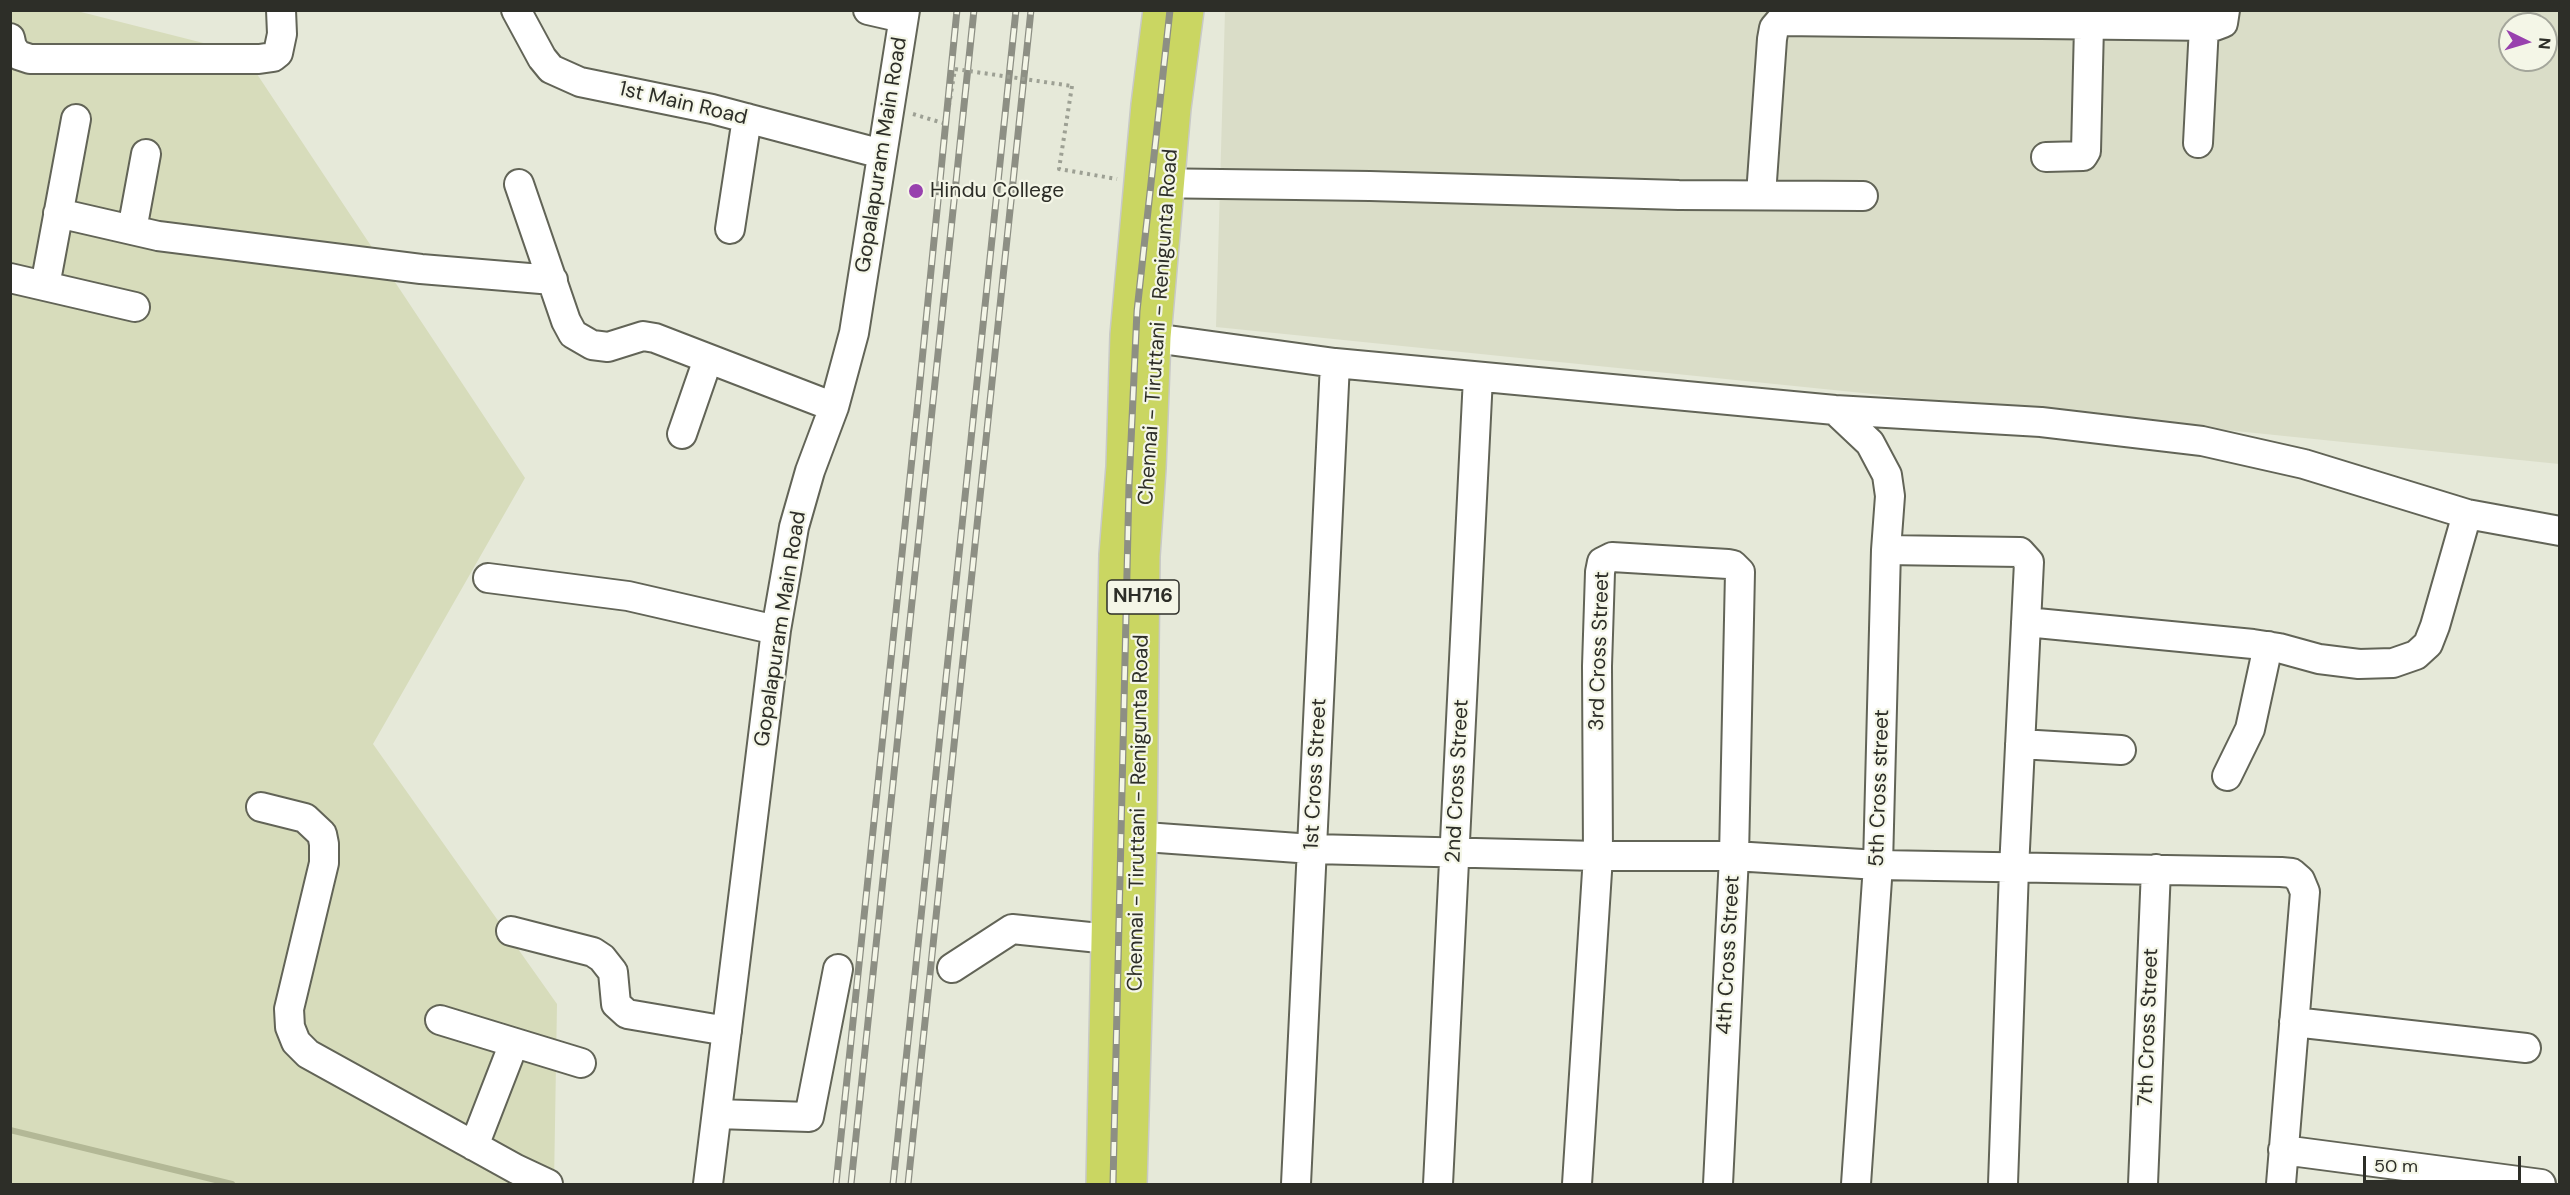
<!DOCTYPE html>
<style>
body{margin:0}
#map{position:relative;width:2570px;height:1195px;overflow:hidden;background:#e6e9d9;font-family:"DM Sans",sans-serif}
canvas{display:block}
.frame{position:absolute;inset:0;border:12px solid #2d2e28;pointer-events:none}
.north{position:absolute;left:2498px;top:12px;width:60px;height:60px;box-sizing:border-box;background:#f4f6e7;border:2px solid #a4a69b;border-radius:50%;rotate:95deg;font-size:16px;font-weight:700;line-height:24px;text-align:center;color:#2d2e28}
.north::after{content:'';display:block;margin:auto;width:21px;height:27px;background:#9841ae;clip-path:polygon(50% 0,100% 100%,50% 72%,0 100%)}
.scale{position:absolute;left:2363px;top:1156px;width:158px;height:27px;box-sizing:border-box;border:3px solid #2d2e28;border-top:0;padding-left:8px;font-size:18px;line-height:21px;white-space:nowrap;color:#2d2e28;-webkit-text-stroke:4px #f4f6e7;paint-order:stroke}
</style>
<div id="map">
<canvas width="2570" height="1195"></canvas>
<div class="frame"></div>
<div class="north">N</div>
<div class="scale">50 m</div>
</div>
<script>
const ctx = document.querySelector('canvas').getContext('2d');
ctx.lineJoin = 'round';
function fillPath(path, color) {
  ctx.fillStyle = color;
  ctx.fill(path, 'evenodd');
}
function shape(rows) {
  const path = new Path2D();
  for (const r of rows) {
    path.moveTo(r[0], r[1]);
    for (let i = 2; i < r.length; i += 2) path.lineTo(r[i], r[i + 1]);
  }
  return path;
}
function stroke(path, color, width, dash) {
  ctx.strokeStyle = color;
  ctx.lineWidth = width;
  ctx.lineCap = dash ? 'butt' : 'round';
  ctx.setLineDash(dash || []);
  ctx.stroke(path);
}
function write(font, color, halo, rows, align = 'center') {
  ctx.font = font + ' "DM Sans",sans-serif';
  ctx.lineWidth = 4.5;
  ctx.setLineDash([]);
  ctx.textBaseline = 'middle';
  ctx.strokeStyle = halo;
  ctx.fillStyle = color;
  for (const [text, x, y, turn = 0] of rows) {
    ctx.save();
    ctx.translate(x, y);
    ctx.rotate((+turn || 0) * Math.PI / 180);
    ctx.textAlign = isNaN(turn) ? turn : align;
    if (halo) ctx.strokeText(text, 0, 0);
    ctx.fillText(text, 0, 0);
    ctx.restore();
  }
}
fillPath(shape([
 [1225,11,2559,11,2559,464,1216,327],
 [2510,24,2546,24,2546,60,2510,60]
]), '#daddc8');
fillPath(shape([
 [10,11,77,11,243,53,525,478,373,744,557,1004,554,1184,11,1184]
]), '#d7dcbb');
stroke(shape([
 [10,1130,232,1184]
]), '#b3b896', 6);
const minor = shape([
 [516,10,542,58,551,69,580,82,712,109,882,154],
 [868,10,903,18],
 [10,38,12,47,18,55,30,59,259,59,273,57,278,53,282,34,281,10],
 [2198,143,2204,26],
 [2046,157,2083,156,2086,151,2089,26],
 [1146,183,1370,186,1679,195,1863,196],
 [519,184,566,321,573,334,592,345,608,347,643,336,655,338,834,407],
 [1761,195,1772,39,1774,28,1780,21,2215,26,2223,23,2225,10],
 [58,213,158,236,421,269,553,280],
 [730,229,747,118],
 [132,230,146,154],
 [10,278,135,307],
 [45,286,76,119],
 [1132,335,1335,363,1835,410,2041,422,2202,441,2304,464,2467,514,2560,531],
 [1835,410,1870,443,1887,475,1890,496,1886,550,1878,865,1856,1184],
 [682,434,708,359],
 [1886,550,2020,552,2029,562,2014,869,2003,1184],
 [488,578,628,596,776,630],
 [2026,622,2253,644,2279,648,2319,659,2359,664,2393,663,2416,655,2428,644,2435,626,2467,514],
 [2020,744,2121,750],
 [2227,776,2250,729,2268,646],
 [261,807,305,818,322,834,324,844,324,863,289,1009,290,1027,296,1042,308,1054,516,1169,548,1184],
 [1117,835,1312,849,1598,856,1577,1184],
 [511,931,593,952,602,958,613,972,616,1004,627,1014,727,1031],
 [952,968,1012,929,1109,939],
 [440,1020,581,1063],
 [2294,1022,2526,1048],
 [717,1114,809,1117,838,969],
 [474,1146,514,1043],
 [2283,1150,2541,1184],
 [708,1184,776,630,794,527,810,471,834,407,854,333,905,10],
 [1296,1184,1335,363],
 [1438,1184,1478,377],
 [1718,1184,1734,856,1740,572,1733,565,1728,564,1612,557,1602,562,1600,572,1597,666,1598,856,1734,856,1878,865,2281,872,2292,873,2300,880,2305,892,2281,1184],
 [2143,1184,2156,869]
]);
const highway = shape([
 [1103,1184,1116,555,1123,467,1127,335,1148,105,1160,10],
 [1130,1184,1140,837,1143,556,1149,468,1154,337,1174,108,1187,10]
]);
stroke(minor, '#626457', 32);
stroke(highway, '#c8c9c7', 36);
stroke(shape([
 [1072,86,1059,169,1117,179],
 [913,114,946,124,955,69]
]), '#9da094', 4, [3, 4.5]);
stroke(minor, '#fff', 28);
stroke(highway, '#cad662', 33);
const rail = shape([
 [836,1184,918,401,957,10],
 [851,1184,974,10],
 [893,1184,1016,10],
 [908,1184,1031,10],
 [1113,1184,1129,485,1137,311,1170,10]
]);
stroke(rail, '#8d8f84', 7);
stroke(rail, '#f4f6e7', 4.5, [14]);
stroke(shape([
 [955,69,1072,86]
]), '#9da094', 4, [3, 4.5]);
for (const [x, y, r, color] of [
 [916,191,8,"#9841ae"]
]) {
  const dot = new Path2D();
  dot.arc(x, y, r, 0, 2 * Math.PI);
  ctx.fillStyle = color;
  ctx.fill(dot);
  stroke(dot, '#f4f6e7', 2);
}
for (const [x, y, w] of [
 [1143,597,72]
]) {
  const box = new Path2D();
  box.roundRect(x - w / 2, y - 17, w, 34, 4.5);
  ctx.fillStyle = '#f4f6e7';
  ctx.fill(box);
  stroke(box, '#2d2e28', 1.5);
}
write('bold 20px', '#2d2e28', null, [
 ["NH716",1143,597]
]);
write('21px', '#2d2e28', '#f4f6e7', [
 ["1st Main Road",683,104,13],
 ["Gopalapuram Main Road",882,155,-81],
 ["Chennai - Tiruttani - Renigunta Road",1159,327,-86],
 ["Gopalapuram Main Road",781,629,-81],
 ["3rd Cross Street",1600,651,-88],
 ["1st Cross Street",1316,774,-87],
 ["2nd Cross Street",1458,781,-87],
 ["5th Cross street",1880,788,-88],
 ["Chennai - Tiruttani - Renigunta Road",1139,813,-89],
 ["4th Cross Street",1729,955,-87],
 ["7th Cross Street",2149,1027,-88]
]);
write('21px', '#2d2e28', '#f4f6e7', [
 ["Hindu College",930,191]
], 'left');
</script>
